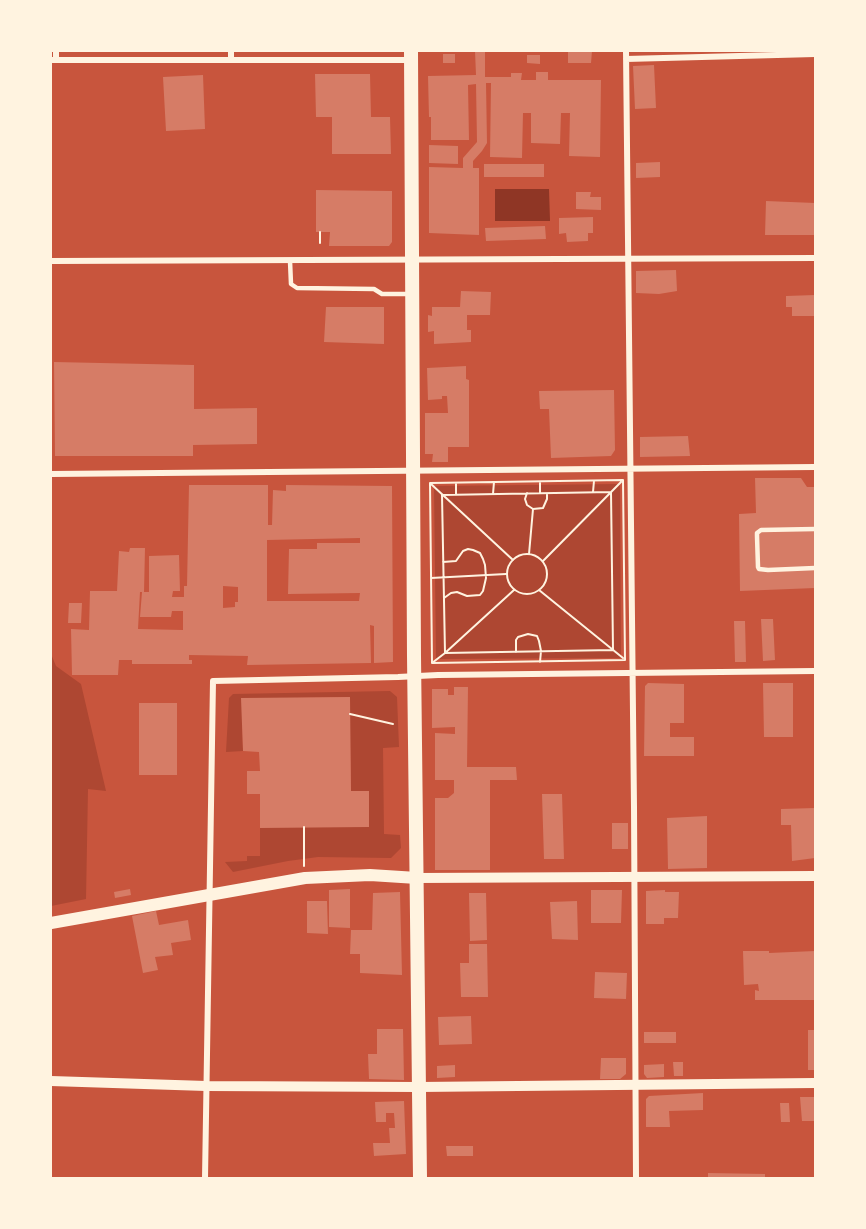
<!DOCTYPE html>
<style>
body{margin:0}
#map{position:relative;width:866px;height:1229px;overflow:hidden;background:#c8553d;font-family:"Golos Text",sans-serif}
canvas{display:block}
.frame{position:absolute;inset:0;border:52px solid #fff3e0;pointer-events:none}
</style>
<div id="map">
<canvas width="866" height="1229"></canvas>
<div class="frame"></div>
</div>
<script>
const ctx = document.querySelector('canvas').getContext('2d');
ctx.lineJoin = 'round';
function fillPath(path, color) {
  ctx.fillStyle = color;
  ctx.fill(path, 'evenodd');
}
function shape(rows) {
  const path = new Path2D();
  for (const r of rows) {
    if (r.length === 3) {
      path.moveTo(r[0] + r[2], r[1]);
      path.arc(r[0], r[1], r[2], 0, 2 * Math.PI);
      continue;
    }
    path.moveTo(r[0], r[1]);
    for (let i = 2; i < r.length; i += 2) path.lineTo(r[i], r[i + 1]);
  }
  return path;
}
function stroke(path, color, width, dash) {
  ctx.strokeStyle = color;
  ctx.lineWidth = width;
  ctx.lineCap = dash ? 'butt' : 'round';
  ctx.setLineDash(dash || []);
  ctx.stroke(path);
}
fillPath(shape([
 [620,484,621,658,436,659,434,486],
 [51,654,56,666,81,684,106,791,88,789,86,899,51,906],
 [390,691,397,697,399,747,383,748,384,834,400,835,401,848,391,858,318,857,288,861,233,872,225,862,247,861,247,856,260,856,260,827,369,826,369,791,351,791,349,697,242,699,243,751,226,752,229,698,233,694]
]), '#ae4732');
fillPath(shape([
 [495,189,549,189,550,221,495,221]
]), '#8f3625');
fillPath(shape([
 [475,51,485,51,485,77,511,77,511,73,522,73,521,80,536,80,536,72,548,72,548,80,601,80,600,157,569,156,570,113,561,113,560,144,531,143,531,113,523,113,522,158,490,157,491,83,486,83,487,143,482,151,473,161,473,168,479,168,479,235,429,233,429,167,463,168,463,158,477,142,476,84,468,85,469,140,431,140,431,117,429,117,428,76,476,75],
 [568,51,592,51,591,63,568,63],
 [443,54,455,54,455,63,443,63],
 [527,55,540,55,540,64,527,63],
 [654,65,656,108,635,109,633,66],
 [315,74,370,74,371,117,390,117,391,154,332,154,332,117,316,117],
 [203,75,205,129,166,131,163,77],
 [429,145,458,146,458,164,429,163],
 [660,162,660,177,636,178,636,163],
 [484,164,544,164,544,177,484,177],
 [316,190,392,191,392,242,389,246,329,246,330,232,316,232],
 [576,192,591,192,590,197,601,197,601,210,576,209],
 [766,201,815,203,815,235,765,235],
 [593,217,593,233,588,233,588,241,567,242,566,233,559,234,559,218],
 [545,226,546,239,486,241,485,228],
 [676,270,677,291,659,294,636,293,636,271],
 [461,291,491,292,490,315,467,315,467,330,471,330,471,342,434,344,434,331,428,332,428,315,432,316,432,307,460,307],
 [815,295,815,316,792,316,792,307,786,307,786,296],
 [326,307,384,307,384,344,324,342],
 [54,362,194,365,194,409,257,408,257,444,193,445,193,456,55,456],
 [466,366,466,379,469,380,469,447,448,447,448,462,432,462,433,454,425,454,425,413,448,413,447,396,442,396,442,399,428,400,427,368],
 [614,390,615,450,611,456,551,458,549,409,540,409,539,391],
 [688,436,690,456,640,457,640,437],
 [755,478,801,478,807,487,815,487,815,588,740,591,739,514,756,513],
 [189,485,268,485,268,525,272,525,273,490,286,491,286,485,392,486,393,662,374,663,374,626,370,625,371,663,247,665,248,656,189,655,189,660,192,660,192,664,132,664,132,660,119,660,118,675,72,675,71,629,89,630,90,591,117,591,119,551,129,552,130,548,145,548,144,592,140,592,138,629,183,630,183,611,172,611,171,617,140,617,142,592,149,592,149,556,179,555,180,591,173,591,172,597,184,597,184,586,187,586],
 [360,538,360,543,317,543,317,549,289,549,288,594,360,593,359,601,267,601,267,540],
 [223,586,238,587,238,602,235,602,235,607,223,608],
 [69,603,82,603,81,623,68,623],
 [761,619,773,619,775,660,763,661],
 [734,621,745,621,746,662,735,662],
 [648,683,684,684,684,723,670,723,670,737,694,737,694,756,644,756,645,686],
 [763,683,793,683,793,737,764,737],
 [454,687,468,687,467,767,516,767,517,780,490,780,490,870,435,870,435,798,448,798,454,793,454,780,435,780,435,733,455,734,455,727,432,728,432,689,448,689,448,695,454,695],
 [350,697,351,791,369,791,369,827,260,828,260,794,247,794,247,771,260,771,259,752,243,751,241,698],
 [139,703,177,703,177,775,139,775],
 [542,794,562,794,564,859,544,859],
 [815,808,815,858,792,861,791,825,781,825,781,809],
 [707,816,707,868,668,869,667,818],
 [612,823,628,823,628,849,612,849],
 [130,889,131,895,115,898,114,892],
 [350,889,350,928,329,927,329,890],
 [591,890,622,890,621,923,591,923],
 [665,890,665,892,679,892,678,918,664,918,664,924,646,924,646,891],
 [400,892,402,975,360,973,360,954,350,954,351,930,372,930,373,893],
 [469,893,486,893,487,940,470,941],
 [307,901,327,901,328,934,307,933],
 [577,901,578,940,552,939,550,902],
 [156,911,159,925,188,920,191,940,171,943,173,955,155,957,158,970,143,973,132,916],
 [469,944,487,944,488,997,461,997,460,963,469,963],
 [743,951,769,951,769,953,815,951,815,1000,755,1000,755,990,759,991,758,984,744,985],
 [595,972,627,973,626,999,594,998],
 [471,1016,472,1044,439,1045,438,1017],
 [377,1029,403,1029,404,1080,369,1079,368,1054,377,1054],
 [808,1030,815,1030,815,1070,808,1070],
 [644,1032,676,1032,676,1043,644,1043],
 [601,1058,626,1058,626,1074,620,1079,600,1079],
 [673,1062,683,1062,683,1076,674,1076],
 [664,1064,664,1077,647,1078,644,1074,644,1065],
 [455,1065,455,1077,437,1078,437,1066],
 [703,1093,703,1110,669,1111,670,1127,646,1127,646,1099,649,1096],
 [800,1097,815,1097,815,1121,802,1121],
 [404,1101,406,1154,374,1156,373,1143,390,1143,389,1128,395,1128,394,1113,386,1113,386,1122,376,1122,375,1102],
 [780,1103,789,1103,790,1122,781,1122],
 [446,1146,473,1146,473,1156,447,1156],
 [708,1173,765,1174,765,1178,708,1178]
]), '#d67c66');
stroke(shape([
 [320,243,320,232],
 [623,480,625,660,432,663,430,483,623,480],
 [431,484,513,560],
 [593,492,594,481],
 [611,492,613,650,445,653,442,495,611,492],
 [527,493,525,499,527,505,533,509,543,508,547,499,547,494],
 [540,493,540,482],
 [456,494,456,483],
 [493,494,494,482],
 [527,574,20],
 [529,554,533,509],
 [543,561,621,482],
 [443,562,456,561,463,551,468,549,473,550,480,553,483,559,485,565,486,578,483,591,480,595,467,596,457,592,451,593,444,598],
 [431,578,506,574],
 [539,590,623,658],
 [516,652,516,640,518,637,528,634,537,636,539,641,541,651,540,662],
 [432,663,445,653,514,590],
 [350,714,393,724],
 [304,827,304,866]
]), '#fff3e0', 2);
stroke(shape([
 [290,261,291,284,297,288,374,289,382,294,411,294],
 [815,529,761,530,757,533,757,536,758,567,759,569,768,570,815,568]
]), '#fff3e0', 4.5);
stroke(shape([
 [56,51,56,60],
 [231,51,231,60],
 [626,51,634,807,636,1178],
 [626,59,815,54],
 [51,60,410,60],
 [51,261,815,258],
 [51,474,815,467],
 [205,1178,213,681,398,677,438,675,815,671]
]), '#fff3e0', 6);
stroke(shape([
 [417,878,815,876],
 [51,1081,206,1086,419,1087,815,1083]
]), '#fff3e0', 10);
stroke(shape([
 [51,923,305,878,370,875,417,878]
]), '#fff3e0', 12);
stroke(shape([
 [411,51,414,656,420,1178]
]), '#fff3e0', 14);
</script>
